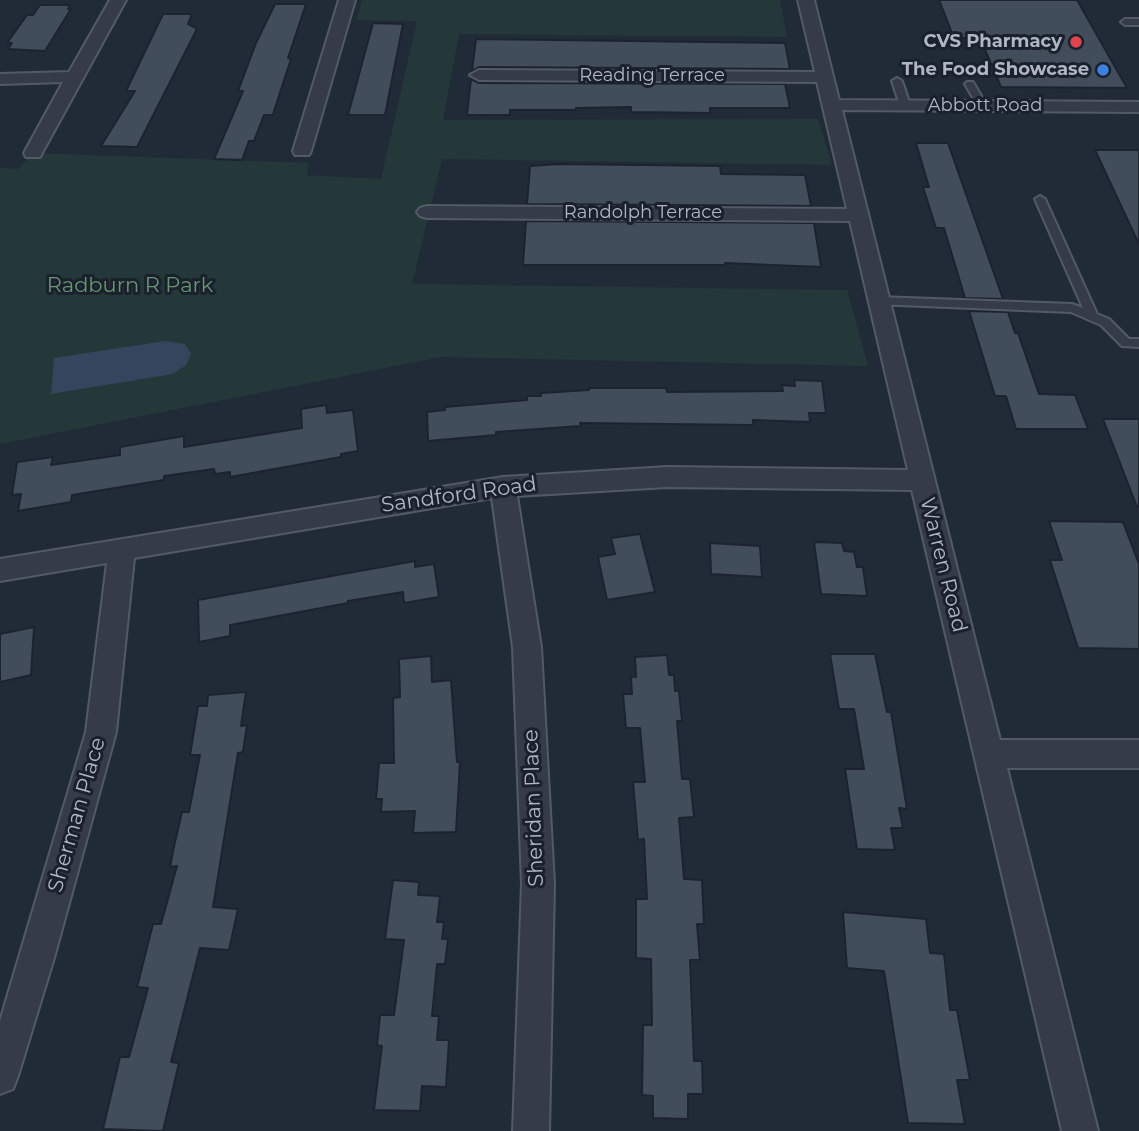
<!DOCTYPE html>
<style>
body{margin:0}
canvas{display:block;background:#212a37}
</style>
<canvas width="1139" height="1131"></canvas>
<script>
const ctx = document.querySelector('canvas').getContext('2d');
ctx.lineJoin = 'round';
function fillPath(path, color) {
  ctx.fillStyle = color;
  ctx.fill(path, 'evenodd');
}
function shape(rows) {
  const path = new Path2D();
  for (const r of rows) {
    path.moveTo(r[0], r[1]);
    for (let i = 2; i < r.length; i += 2) path.lineTo(r[i], r[i + 1]);
  }
  return path;
}
function stroke(path, color, width, dash) {
  ctx.strokeStyle = color;
  ctx.lineWidth = width;
  ctx.lineCap = dash ? 'butt' : 'round';
  ctx.setLineDash(dash || []);
  ctx.stroke(path);
}
function write(font, color, halo, rows, align = 'center') {
  ctx.font = font + ' Montserrat,sans-serif';
  ctx.lineWidth = 6;
  ctx.setLineDash([]);
  ctx.textBaseline = 'middle';
  ctx.strokeStyle = halo;
  ctx.fillStyle = color;
  for (const [text, x, y, turn = 0] of rows) {
    ctx.save();
    ctx.translate(x, y);
    ctx.rotate((+turn || 0) * Math.PI / 180);
    ctx.textAlign = isNaN(turn) ? turn : align;
    if (halo) ctx.strokeText(text, 0, 0);
    ctx.fillText(text, 0, 0);
    ctx.restore();
  }
}
fillPath(shape([
 [362,0,780,0,787,37,459,34,443,120,818,119,832,165,442,159,412,284,847,290,868,366,441,357,0,444,0,168,18,169,33,153,309,163,307,175,381,179,417,21,356,20]
]), '#243739');
fillPath(shape([
 [165,341,185,344,191,354,186,365,173,374,51,394,54,358]
]), '#35455e');
const building = shape([
 [939,0,1077,0,1127,88,1001,87,980,38,954,38,939,0],
 [275,4,306,4,288,58,291,59,275,108,273,115,264,115,254,141,249,141,242,160,214,159,243,91,238,91,256,43,275,4],
 [40,5,70,5,68,9,71,9,45,51,8,49,12,43,7,43,27,15,33,15,40,5],
 [163,14,192,14,188,24,197,29,137,147,101,146,135,91,126,91,163,14],
 [373,23,403,24,385,115,348,115,373,23],
 [476,39,785,43,790,69,479,67,472,71,476,39],
 [471,79,479,83,785,84,790,108,710,108,710,113,631,112,631,107,576,108,576,110,510,110,510,115,467,115,471,79],
 [916,143,948,143,1003,299,965,298,944,228,936,228,923,187,929,187,916,143],
 [1095,150,1139,150,1139,244,1095,150],
 [558,164,720,166,721,174,805,175,811,206,527,204,530,166,558,164],
 [526,221,814,223,821,267,725,263,725,265,523,265,526,221],
 [969,311,1008,312,1015,333,1018,333,1039,394,1075,395,1088,429,1016,429,1006,396,995,396,969,311],
 [794,380,822,381,826,413,809,413,810,422,753,420,753,425,580,423,581,426,496,432,496,435,428,441,427,412,445,410,445,407,527,400,527,396,541,396,541,393,589,390,589,388,666,388,667,392,783,391,782,385,795,386,794,380],
 [326,405,327,413,353,410,358,451,341,454,341,457,230,477,230,472,215,474,214,469,164,476,164,480,72,495,71,502,18,511,21,494,12,495,17,462,53,457,51,465,120,455,120,447,184,436,184,447,302,428,301,409,326,405],
 [1103,419,1139,419,1139,506,1137,507,1103,419],
 [1049,521,1123,522,1139,564,1139,649,1078,648,1050,560,1062,560,1049,521],
 [640,534,655,592,607,600,598,557,615,554,611,538,640,534],
 [814,542,842,543,844,551,854,552,857,567,863,567,867,596,821,594,814,542],
 [710,543,760,546,762,577,711,574,710,543],
 [415,561,415,567,434,564,439,597,404,603,403,592,348,601,348,603,230,625,230,636,199,642,198,600,415,561],
 [34,627,31,675,0,682,0,634,34,627],
 [830,654,875,654,887,712,891,712,907,809,899,808,903,828,891,828,895,850,857,849,845,769,864,769,854,709,839,709,830,654],
 [667,655,669,675,674,675,675,691,679,691,682,721,677,721,682,779,690,779,694,817,679,818,684,879,702,880,704,924,697,924,700,960,690,960,694,1061,702,1061,703,1094,688,1094,688,1119,653,1118,653,1096,642,1095,643,1025,652,1025,651,959,636,958,636,899,647,899,644,839,638,840,633,782,645,782,640,728,626,728,623,694,632,694,631,676,636,677,635,657,667,655],
 [431,656,432,682,451,680,457,762,460,762,456,832,413,833,415,811,381,812,382,799,376,799,379,763,394,763,393,698,400,697,399,659,431,656],
 [246,692,241,726,247,725,243,752,238,753,213,907,238,909,229,950,200,948,171,1062,179,1063,163,1131,103,1129,120,1057,129,1057,148,988,137,987,153,924,161,924,177,866,170,867,175,842,182,812,189,812,200,755,190,755,198,706,207,706,208,695,246,692],
 [393,880,419,882,418,895,440,896,437,922,444,922,442,939,448,939,445,964,437,964,432,1016,439,1016,437,1040,449,1040,446,1087,422,1086,420,1111,374,1110,382,1046,377,1045,380,1015,394,1015,404,940,385,939,393,880],
 [843,912,926,919,930,953,944,954,950,1010,957,1010,970,1080,957,1080,965,1124,908,1123,884,971,847,968,843,912]
]);
fillPath(building, '#424d5c');
stroke(building, '#1c232e', 2);
const service = shape([
 [1139,19,1139,25,1125,25,1121,22,1125,19,1139,19],
 [897,78,902,81,910,105,908,107,900,105,892,81,897,78],
 [967,82,973,82,987,106,985,108,979,108,965,84,967,82],
 [1040,196,1045,199,1097,314,1109,319,1129,339,1139,339,1139,347,1122,346,1101,325,1071,312,874,304,872,301,878,297,1072,304,1083,308,1035,199,1040,196]
]);
const minor = shape([
 [110,0,126,0,42,153,40,157,26,157,24,153,63,82,0,84,0,74,69,72,110,0],
 [339,0,355,0,311,151,309,155,295,155,293,151,339,0],
 [798,0,814,0,839,100,1139,102,1139,112,842,110,1000,740,1139,740,1139,768,1007,768,1098,1131,1062,1131,912,490,667,487,517,496,541,647,554,884,549,1131,513,1131,522,884,513,647,492,498,134,558,116,732,54,958,18,1076,13,1089,0,1094,0,1021,86,732,107,563,0,581,0,559,503,477,667,467,908,470,850,221,427,218,420,216,417,212,420,208,427,206,847,209,817,82,479,80,470,75,479,70,815,72,798,0]
]);
stroke(service, '#525a66', 4);
stroke(minor, '#525a66', 4);
fillPath(service, '#353c48');
fillPath(minor, '#353c48');
for (const [x, y, r, color] of [
 [1076,42,7,"#e0444e"],
 [1103,70,7,"#3f7fe0"]
]) {
  const dot = new Path2D();
  dot.arc(x, y, r, 0, 2 * Math.PI);
  ctx.fillStyle = color;
  ctx.fill(dot);
  stroke(dot, '#1a212c', 2.5);
}
write('bold 18px', '#afb7c4', '#1a212c', [
 ["CVS Pharmacy",1062,42],
 ["The Food Showcase",1089,70]
], 'right');
write('18px', '#afb7c4', '#1a212c', [
 ["Reading Terrace",652,76],
 ["Abbott Road",985,106],
 ["Randolph Terrace",643,213]
]);
write('21px', '#679473', '#1a212c', [
 ["Radburn R Park",130,286]
]);
write('21px', '#afb7c4', '#1a212c', [
 ["Sandford Road",459,495,-8],
 ["Warren Road",943,565,76],
 ["Sheridan Place",534,808,-92],
 ["Sherman Place",77,815,-74]
]);
</script>
